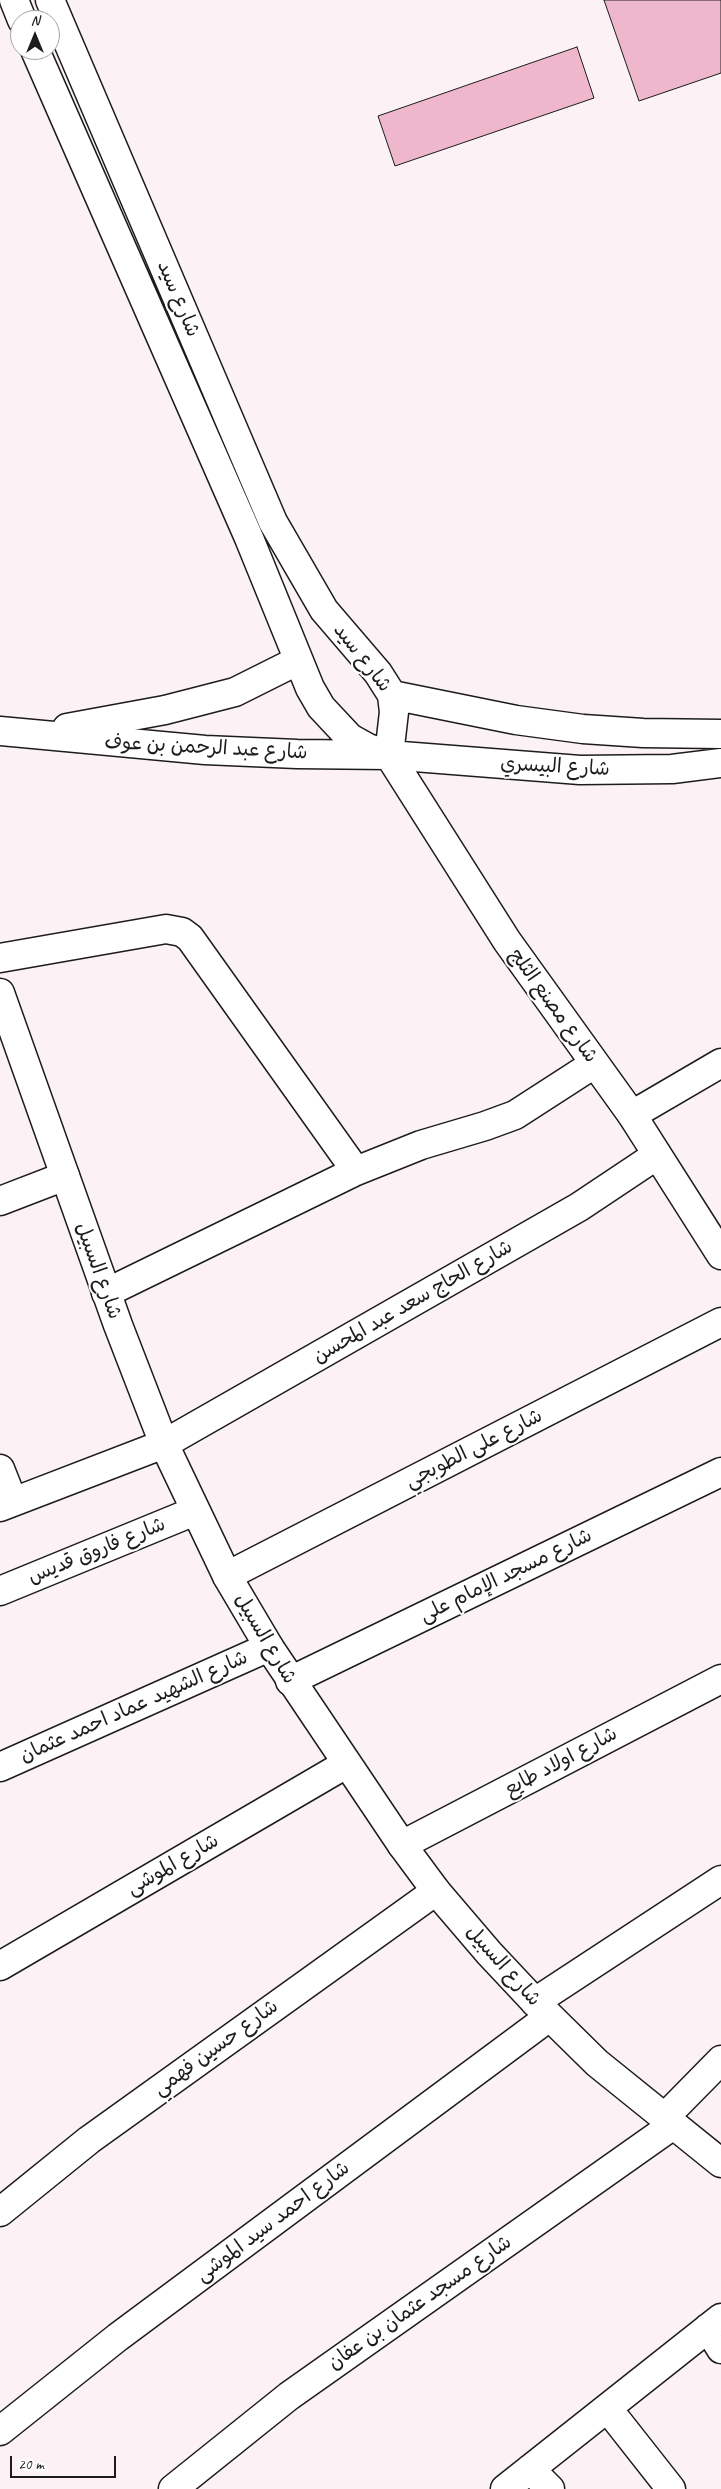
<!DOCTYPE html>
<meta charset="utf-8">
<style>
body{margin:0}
#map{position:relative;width:721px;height:2489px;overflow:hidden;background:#fcf1f5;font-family:Caveat,sans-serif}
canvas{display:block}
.north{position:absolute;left:10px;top:10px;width:50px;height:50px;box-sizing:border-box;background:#fff;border:1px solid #a4a4a4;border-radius:50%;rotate:0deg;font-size:14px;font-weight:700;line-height:20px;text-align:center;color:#1c1c1c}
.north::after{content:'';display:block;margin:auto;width:18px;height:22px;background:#1c1c1c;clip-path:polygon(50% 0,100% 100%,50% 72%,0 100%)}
.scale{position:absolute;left:10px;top:2456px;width:106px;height:22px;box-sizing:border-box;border:2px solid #1c1c1c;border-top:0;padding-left:6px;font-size:15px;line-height:18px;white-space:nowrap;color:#1c1c1c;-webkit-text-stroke:4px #fff;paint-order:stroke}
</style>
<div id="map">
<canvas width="721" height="2489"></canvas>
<div class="north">N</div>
<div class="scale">20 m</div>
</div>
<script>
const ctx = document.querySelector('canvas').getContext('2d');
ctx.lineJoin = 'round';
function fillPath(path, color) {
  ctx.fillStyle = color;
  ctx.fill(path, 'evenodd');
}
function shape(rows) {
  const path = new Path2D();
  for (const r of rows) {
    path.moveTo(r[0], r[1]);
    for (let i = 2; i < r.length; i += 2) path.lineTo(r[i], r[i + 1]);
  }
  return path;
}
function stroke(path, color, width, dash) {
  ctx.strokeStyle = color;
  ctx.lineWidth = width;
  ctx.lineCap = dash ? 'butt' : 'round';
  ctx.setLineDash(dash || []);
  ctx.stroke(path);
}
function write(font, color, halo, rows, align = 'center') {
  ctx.font = font + ' Caveat,"Playpen Sans Arabic",sans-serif';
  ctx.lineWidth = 4;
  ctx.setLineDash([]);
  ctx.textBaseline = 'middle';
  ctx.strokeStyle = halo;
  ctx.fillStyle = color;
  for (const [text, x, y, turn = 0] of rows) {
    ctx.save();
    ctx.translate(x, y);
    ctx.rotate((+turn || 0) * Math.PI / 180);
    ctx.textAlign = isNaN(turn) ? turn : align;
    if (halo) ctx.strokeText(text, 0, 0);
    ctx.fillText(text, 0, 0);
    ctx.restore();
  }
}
const building = shape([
 [604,0,721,0,721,73,639,101,604,0],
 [577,47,594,98,395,166,378,116,577,47]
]);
fillPath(building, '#efb7cc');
stroke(building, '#1c1c1c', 1);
const minor = shape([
 [0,958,166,929,182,932,190,938,356,1171],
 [632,1115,721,1063],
 [0,1201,65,1176],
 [106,1293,356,1171,421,1145,485,1126,515,1115,594,1064],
 [0,1469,13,1502],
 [0,1507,164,1444,579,1207,657,1155],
 [227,1576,721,1322],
 [0,1591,195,1511],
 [290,1681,721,1472],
 [0,1767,269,1647],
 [402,1845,721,1679],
 [0,1966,346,1764],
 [535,2002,721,1880],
 [664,2118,721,2060],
 [0,2212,89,2140,436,1891],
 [708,2328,721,2349],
 [608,2409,671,2489],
 [0,2431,118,2337,549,2017],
 [530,2469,550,2489],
 [173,2489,289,2396,673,2125],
 [505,2489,721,2318]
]);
const tertiary = shape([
 [14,0,22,20],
 [50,0,273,522,324,610,378,673,392,695,394,712,389,755],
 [35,50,249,538,310,688,321,707,350,738,368,748,389,755],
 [392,695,516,720,583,729,643,733,721,734],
 [67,728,165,710,235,692,297,661],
 [0,731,205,750,297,754,389,755,580,770,672,769,721,763],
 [389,755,507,941,632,1115,721,1255],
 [0,993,118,1325,164,1444,227,1576,269,1647,402,1845,436,1891,489,1953,535,2002,597,2063,721,2163]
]);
stroke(minor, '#1c1c1c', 31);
stroke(tertiary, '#1c1c1c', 31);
stroke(minor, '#fff', 28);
stroke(tertiary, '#fff', 28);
write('20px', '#1c1c1c', '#fff', [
 ["شارع سيد",178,299,67],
 ["شارع سيد",362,658,52],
 ["شارع عبد الرحمن بن عوف",206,748,3],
 ["شارع البيسري",555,767,3],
 ["شارع مصنع الثلج",553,1006,54],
 ["شارع السبيل",98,1271,70],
 ["شارع الحاج سعد عبد المحسن",413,1302,-30],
 ["شارع على الطوبجي",474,1449,-27],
 ["شارع فاروق قديس",97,1551,-22],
 ["شارع مسجد الإمام على",506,1576,-26],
 ["شارع السبيل",265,1639,59],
 ["شارع الشهيد عماد احمد عثمان",134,1707,-24],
 ["شارع اولاد طايع",561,1762,-28],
 ["شارع الموشى",173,1865,-30],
 ["شارع السبيل",503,1966,48],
 ["شارع حسين فهمي",216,2048,-36],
 ["شارع احمد سيد الموشى",273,2222,-37],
 ["شارع مسجد عثمان بن عفان",420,2303,-35]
]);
</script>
